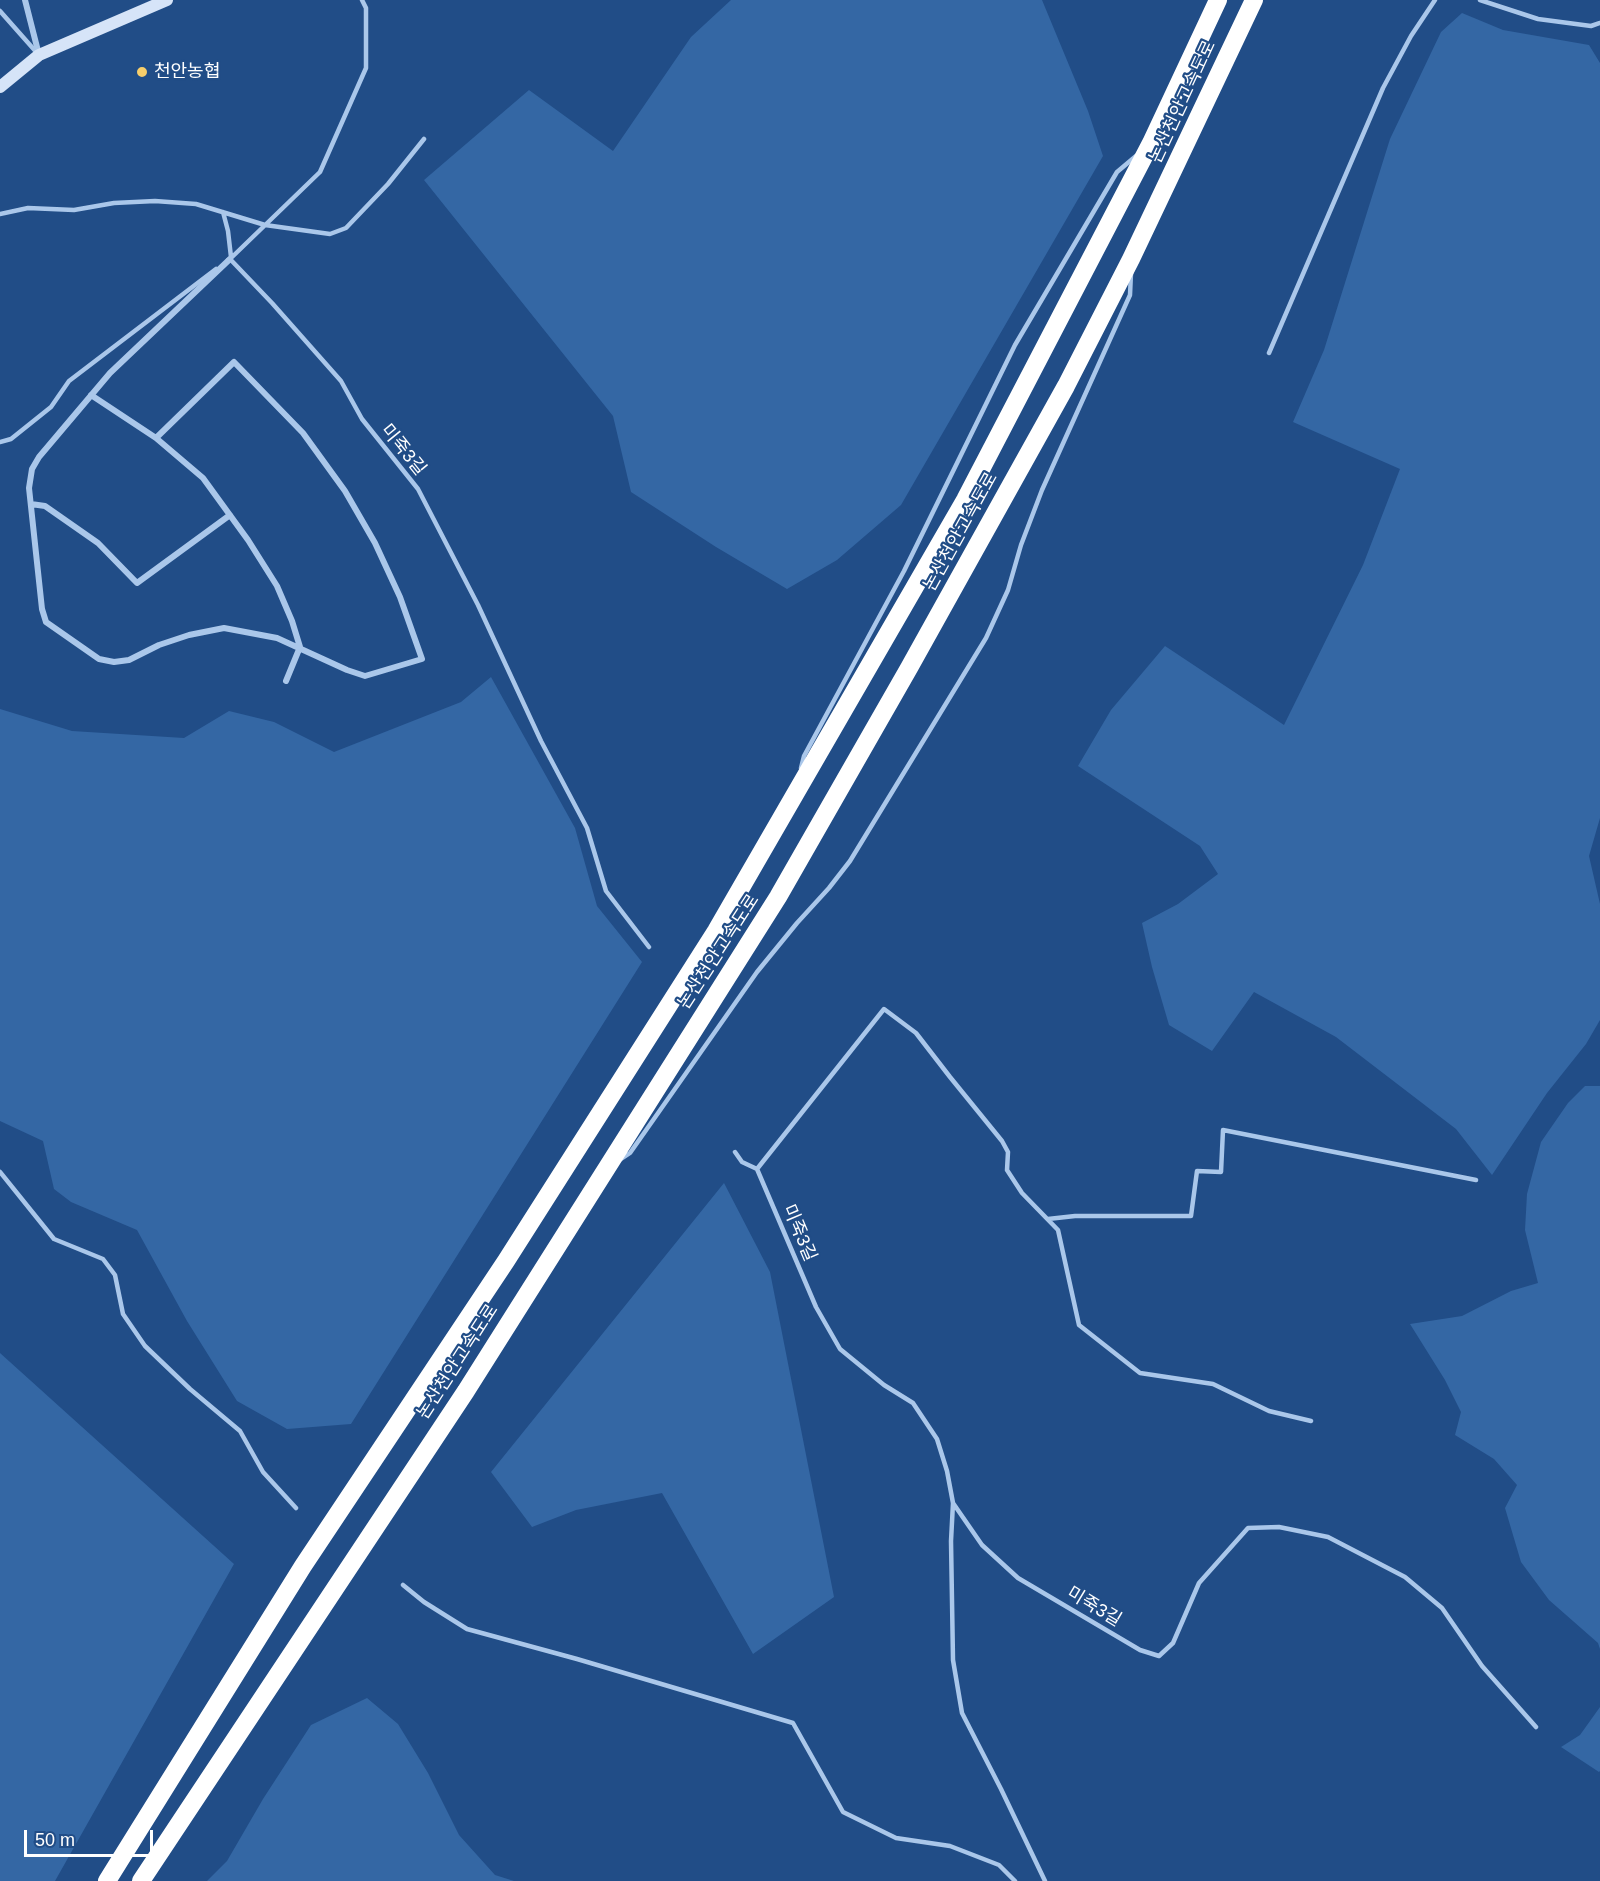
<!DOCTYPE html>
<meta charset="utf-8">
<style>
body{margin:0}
#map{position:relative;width:1600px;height:1881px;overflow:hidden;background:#214d87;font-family:Arial,sans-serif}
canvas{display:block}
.scale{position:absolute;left:24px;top:1830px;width:129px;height:27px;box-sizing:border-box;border:3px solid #fff;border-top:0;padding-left:8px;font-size:18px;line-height:21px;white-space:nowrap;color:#fff;-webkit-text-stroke:4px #214d87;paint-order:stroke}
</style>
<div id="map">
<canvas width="1600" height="1881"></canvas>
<div class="scale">50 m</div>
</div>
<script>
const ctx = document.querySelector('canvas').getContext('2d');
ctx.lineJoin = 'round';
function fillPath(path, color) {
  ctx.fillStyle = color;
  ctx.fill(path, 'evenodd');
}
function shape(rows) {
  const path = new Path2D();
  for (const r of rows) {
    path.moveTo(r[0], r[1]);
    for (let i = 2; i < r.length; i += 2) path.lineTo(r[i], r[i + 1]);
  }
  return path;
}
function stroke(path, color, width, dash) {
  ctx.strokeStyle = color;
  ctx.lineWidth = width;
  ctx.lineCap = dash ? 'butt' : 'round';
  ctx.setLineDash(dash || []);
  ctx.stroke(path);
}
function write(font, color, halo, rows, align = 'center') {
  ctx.font = font + ' Arial,"Noto Sans KR",sans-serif';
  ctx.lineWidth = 4.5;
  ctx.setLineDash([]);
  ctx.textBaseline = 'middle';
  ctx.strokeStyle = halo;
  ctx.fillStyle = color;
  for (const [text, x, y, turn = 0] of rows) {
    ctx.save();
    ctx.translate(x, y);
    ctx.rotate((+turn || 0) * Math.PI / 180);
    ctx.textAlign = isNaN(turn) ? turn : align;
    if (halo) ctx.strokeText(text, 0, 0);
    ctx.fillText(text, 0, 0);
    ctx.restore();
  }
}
fillPath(shape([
 [731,0,1042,0,1088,111,1103,156,901,505,837,560,787,589,716,547,631,492,613,416,424,180,529,90,613,151,691,37],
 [1462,13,1503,30,1589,45,1600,63,1600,818,1589,856,1600,904,1600,1020,1586,1044,1547,1093,1492,1175,1456,1129,1336,1037,1254,992,1212,1051,1169,1025,1152,967,1142,923,1178,904,1218,874,1200,846,1078,766,1111,710,1165,646,1284,725,1363,565,1400,469,1293,422,1324,350,1390,139,1441,32],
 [491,677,575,828,597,906,642,962,351,1424,287,1429,237,1401,187,1321,137,1230,71,1202,54,1189,43,1141,0,1121,0,709,72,731,184,738,229,711,274,722,334,752,461,702],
 [1585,1086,1600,1086,1600,1649,1598,1643,1549,1600,1521,1562,1505,1508,1517,1485,1494,1459,1455,1435,1461,1412,1445,1380,1410,1324,1462,1316,1511,1291,1538,1283,1525,1230,1527,1194,1541,1142,1568,1103],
 [724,1183,770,1272,834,1597,753,1654,662,1493,576,1510,532,1527,491,1472],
 [0,1353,234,1564,55,1881,0,1881],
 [367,1698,398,1724,428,1773,459,1835,495,1875,514,1881,207,1881,227,1861,263,1799,311,1725],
 [1600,1707,1600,1771,1599,1772,1561,1747,1580,1735]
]), '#3467a4');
stroke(shape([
 [1480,0,1538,19,1591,26,1600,23],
 [0,11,38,54],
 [223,212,228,231,231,257],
 [0,214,28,208,74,210,114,203,155,201,196,204,265,225,330,234,346,228,388,184,424,139],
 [230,259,320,172,366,68,366,8,362,0],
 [228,260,230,259,272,303,341,381,362,419,418,489,478,605,541,741,587,828,606,891,649,947],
 [1269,353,1383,88,1411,36,1435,0],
 [0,442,11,439,51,407,69,381,216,269],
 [801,768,804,756,904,571,1015,345,1117,172,1136,156],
 [735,1152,742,1162,757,1169,816,1307,840,1349,884,1385,913,1403,937,1439,947,1471,953,1503,982,1545,1018,1578,1140,1650,1159,1656,1173,1643,1199,1583,1248,1528,1279,1527,1328,1537,1405,1577,1442,1608,1482,1666,1536,1727],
 [621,1159,630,1153,757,972,797,923,829,888,850,861,986,638,1008,590,1021,545,1042,490,1130,295,1131,273],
 [757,1169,884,1009,916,1033,950,1077,1002,1141,1008,1152,1007,1170,1022,1193,1058,1230,1079,1325,1140,1373,1213,1384,1269,1411,1311,1421],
 [0,1172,54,1239,103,1259,115,1275,123,1314,145,1346,190,1389,240,1431,263,1472,296,1508],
 [1048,1219,1075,1216,1191,1216,1197,1171,1221,1172,1223,1130,1476,1180],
 [953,1503,951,1541,953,1660,962,1713,1001,1789,1045,1881],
 [403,1585,424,1602,467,1629,577,1659,793,1723,843,1812,896,1838,950,1846,999,1865,1015,1881]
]), '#aac7ea', 4.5);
stroke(shape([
 [25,0,39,55],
 [91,395,156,438,203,478,248,540,277,586,292,621,300,647,286,681],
 [156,438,234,362,303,433,345,491,375,543,400,597,422,659,365,676,347,670,277,638,224,628,189,635,159,645,129,660,114,662,99,659,46,622,42,609,29,488,32,469,39,457,110,373,230,259],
 [31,504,45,506,98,543,137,583,230,515]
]), '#aac7ea', 6);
stroke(shape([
 [0,87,39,55,167,0]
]), '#d6e4f8', 12);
stroke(shape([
 [107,1881,303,1566,506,1261,716,931,965,500,1151,143,1218,0],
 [141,1881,466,1391,778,897,909,668,1066,386,1131,259,1254,0]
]), '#fff', 18);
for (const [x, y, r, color] of [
 [142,72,6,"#f7ce6b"]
]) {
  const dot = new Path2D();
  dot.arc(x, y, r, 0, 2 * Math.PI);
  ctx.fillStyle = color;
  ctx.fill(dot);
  stroke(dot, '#214d87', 2);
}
write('18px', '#fff', '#214d87', [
 ["천안농협",154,72]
], 'left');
write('18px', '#fff', '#214d87', [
 ["논산천안고속도로",1183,102,-65],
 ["미죽3길",403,450,51],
 ["논산천안고속도로",961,532,-61],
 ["논산천안고속도로",719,952,-57],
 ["미죽3길",799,1233,67],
 ["논산천안고속도로",458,1362,-57],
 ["미죽3길",1094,1607,31]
]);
</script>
